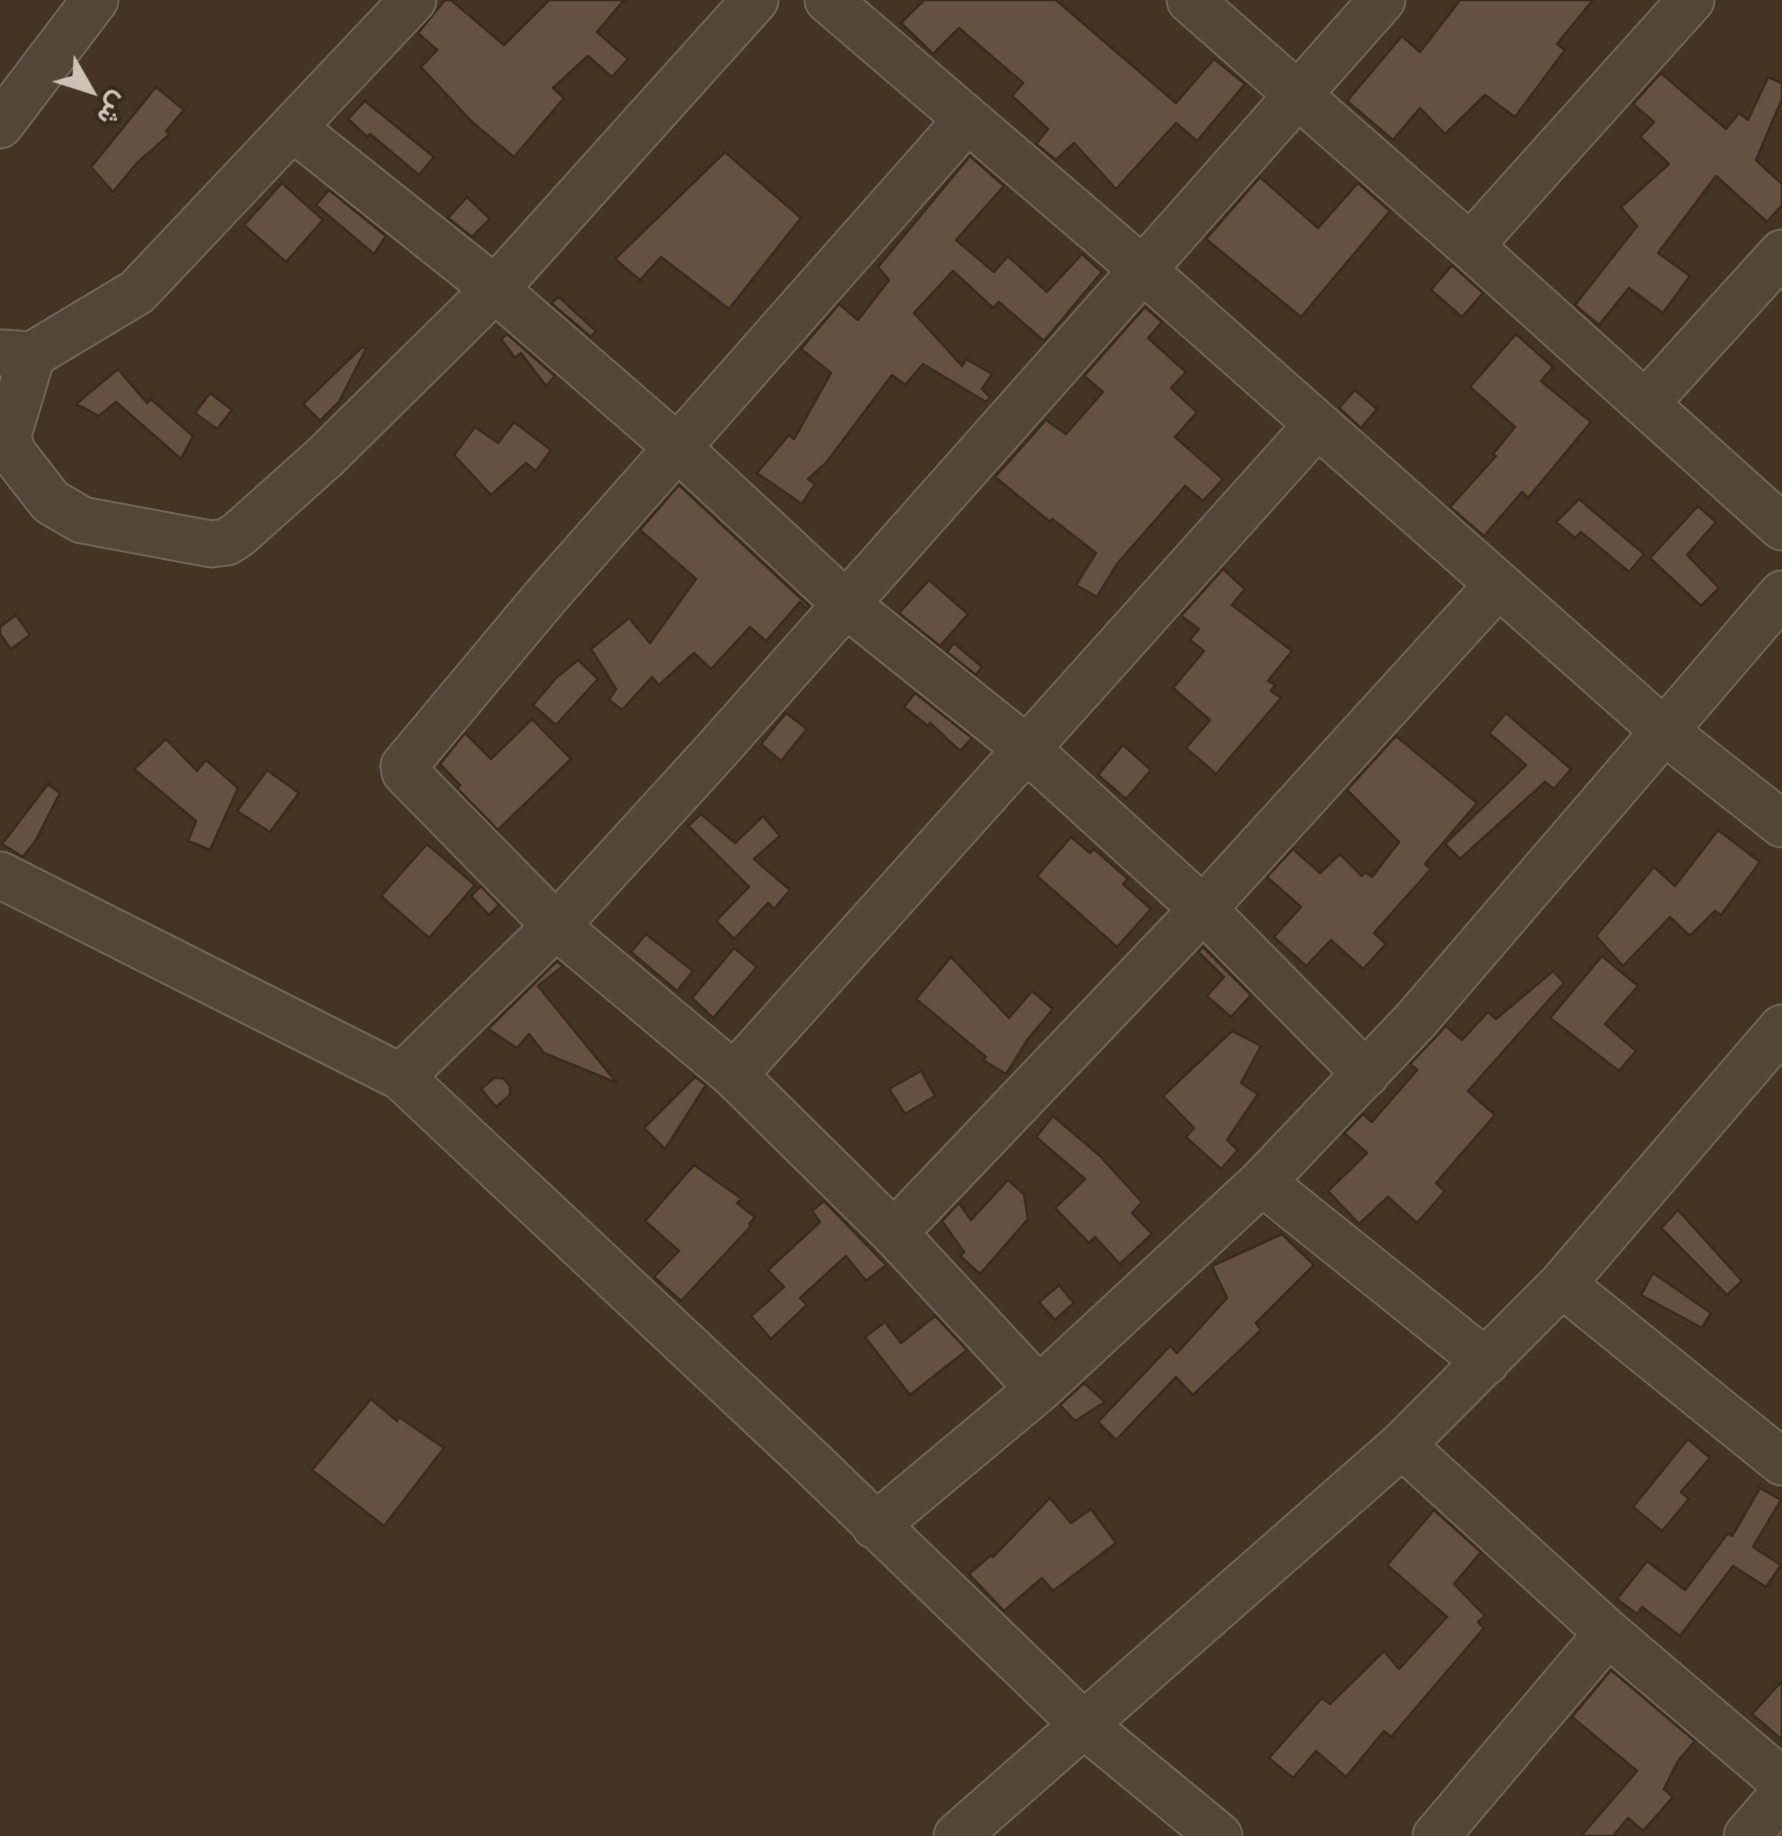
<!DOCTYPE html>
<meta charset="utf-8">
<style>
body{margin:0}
#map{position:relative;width:1782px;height:1836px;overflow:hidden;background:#443424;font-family:Signika,Vazirmatn,sans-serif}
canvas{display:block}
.north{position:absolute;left:40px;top:40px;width:100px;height:100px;-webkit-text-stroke:8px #382b1e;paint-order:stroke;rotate:129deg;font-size:28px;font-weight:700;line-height:40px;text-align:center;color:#cdc2b6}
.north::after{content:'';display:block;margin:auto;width:35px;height:45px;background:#cdc2b6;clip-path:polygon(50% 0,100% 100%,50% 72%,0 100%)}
</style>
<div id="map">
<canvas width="1782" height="1836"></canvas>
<div class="north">ش</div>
</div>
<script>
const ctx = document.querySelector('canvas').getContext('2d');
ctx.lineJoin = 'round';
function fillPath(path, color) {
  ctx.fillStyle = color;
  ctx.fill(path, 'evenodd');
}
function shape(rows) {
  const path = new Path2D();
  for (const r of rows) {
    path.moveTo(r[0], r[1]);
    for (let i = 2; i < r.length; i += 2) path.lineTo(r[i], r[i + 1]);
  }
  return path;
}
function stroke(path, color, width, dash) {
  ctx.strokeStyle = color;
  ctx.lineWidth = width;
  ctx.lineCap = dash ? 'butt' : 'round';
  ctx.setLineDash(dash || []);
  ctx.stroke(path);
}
const building = shape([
 [445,0,451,0,504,45,549,0,624,0,597,32,628,59,612,77,588,56,553,88,564,98,514,157,472,122,421,67,437,50,418,33,445,0],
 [924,0,1056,0,1176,103,1214,59,1245,84,1197,141,1176,123,1116,189,1074,143,1056,160,1036,144,1048,129,1012,96,1023,83,959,28,933,54,901,23,924,0],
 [1460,0,1593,0,1557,44,1565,50,1515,117,1485,95,1445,134,1420,108,1393,140,1347,101,1402,36,1420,52,1460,0],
 [1661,73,1726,129,1739,113,1748,120,1768,77,1782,83,1782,99,1756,160,1782,184,1782,205,1767,222,1716,176,1658,253,1690,276,1663,313,1629,288,1599,325,1575,305,1637,226,1621,207,1669,164,1640,137,1654,122,1633,104,1661,73],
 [156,87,184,110,166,131,170,134,137,163,113,192,91,167,156,87],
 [365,101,434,157,419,175,370,134,367,137,348,119,365,101],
 [725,152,801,218,729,309,661,257,640,280,615,259,725,152],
 [970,156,1004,186,956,240,994,272,1008,256,1047,292,1082,254,1102,272,1044,341,999,302,993,308,953,271,914,313,962,366,966,359,992,374,982,389,990,397,986,402,923,364,905,385,892,375,826,463,808,479,815,484,802,504,757,473,789,435,794,439,831,373,801,349,839,304,858,320,889,280,878,267,970,156],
 [1260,177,1318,228,1358,183,1390,211,1301,317,1206,239,1260,177],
 [282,183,323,220,286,262,244,225,282,183],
 [329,190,386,236,374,254,316,205,329,190],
 [467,197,490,219,472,237,448,218,467,197],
 [1452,265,1483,293,1462,317,1431,290,1452,265],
 [559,297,596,331,591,337,551,303,559,297],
 [1145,307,1162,322,1148,338,1186,372,1171,388,1197,412,1175,437,1223,479,1203,501,1185,486,1117,564,1097,597,1076,585,1096,553,1052,519,1050,522,995,477,1046,420,1066,434,1103,392,1084,376,1145,307],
 [507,334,555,376,546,386,521,353,515,358,501,339,507,334],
 [1516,334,1553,367,1541,381,1591,422,1528,498,1522,492,1484,536,1450,507,1496,456,1493,454,1515,427,1470,387,1516,334],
 [362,347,366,349,339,402,320,421,303,404,362,347],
 [118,369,147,403,151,399,193,436,181,459,116,402,99,416,76,404,118,369],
 [1355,390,1377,409,1361,428,1339,408,1355,390],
 [210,393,232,410,217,429,195,413,210,393],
 [514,422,551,450,536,471,526,463,491,495,454,455,475,427,498,443,514,422],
 [679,485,809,606,807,609,800,602,766,641,750,627,711,669,694,653,659,685,652,677,622,710,609,700,616,689,591,649,629,618,650,643,696,579,640,530,679,485],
 [1579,499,1644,554,1629,572,1581,532,1575,538,1556,522,1579,499],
 [1698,506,1716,522,1687,555,1719,588,1701,606,1650,558,1698,506],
 [1223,569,1245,589,1232,605,1292,651,1268,681,1275,685,1271,691,1281,698,1216,774,1186,748,1210,720,1173,688,1204,651,1190,640,1199,629,1181,616,1223,569],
 [929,580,968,614,940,646,899,613,929,580],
 [16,615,30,635,11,649,0,634,0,627,16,615],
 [954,643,982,667,976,675,947,652,954,643],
 [578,660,598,679,556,725,533,705,557,677,578,660],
 [915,693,972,738,960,751,930,723,928,726,904,707,915,693],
 [786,713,807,729,781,761,761,744,786,713],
 [1506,713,1571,769,1554,789,1545,782,1460,859,1445,844,1526,765,1489,733,1506,713],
 [532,719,571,759,498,830,457,788,460,785,440,764,465,733,491,759,532,719],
 [1396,736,1477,803,1425,864,1431,869,1374,933,1386,944,1363,969,1331,940,1306,966,1274,937,1301,907,1267,877,1293,849,1320,873,1340,854,1362,876,1365,872,1372,877,1399,842,1347,790,1396,736],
 [166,739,197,771,206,760,238,788,210,850,188,841,196,821,134,769,166,739],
 [1123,745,1151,770,1126,799,1098,775,1123,745],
 [267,770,299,793,270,832,237,811,267,770],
 [48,784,60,793,36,840,23,857,2,844,48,784],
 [701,814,735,843,763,816,780,836,754,859,790,890,774,909,768,903,734,939,716,921,749,887,688,826,701,814],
 [1718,830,1760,862,1721,915,1715,911,1690,936,1670,917,1623,966,1596,936,1654,867,1675,886,1718,830],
 [1071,837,1090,853,1094,849,1128,879,1123,884,1151,909,1117,947,1037,876,1071,837],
 [427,844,475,885,429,938,381,896,427,844],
 [481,886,499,905,489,915,471,896,481,886],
 [646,934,693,971,677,991,631,952,646,934],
 [1203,947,1251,995,1231,1017,1207,996,1224,977,1198,952,1203,947],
 [734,948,757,967,713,1018,692,998,734,948],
 [1602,956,1638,986,1605,1024,1636,1051,1619,1071,1550,1018,1602,956],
 [951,957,1009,1018,1032,991,1053,1009,1028,1039,1006,1074,983,1060,986,1057,916,999,951,957],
 [557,961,563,966,538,986,617,1083,544,1053,529,1034,517,1048,488,1029,557,961],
 [1553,971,1564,983,1468,1091,1495,1115,1436,1183,1445,1191,1417,1223,1388,1197,1359,1224,1328,1191,1367,1153,1344,1133,1363,1114,1372,1122,1417,1070,1410,1064,1446,1026,1462,1040,1488,1012,1496,1019,1553,971],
 [1232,1031,1261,1046,1241,1083,1258,1094,1227,1140,1238,1150,1221,1169,1186,1137,1194,1128,1163,1096,1232,1031],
 [921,1071,935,1096,905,1114,889,1089,921,1071],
 [695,1077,706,1085,665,1149,644,1128,695,1077],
 [494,1078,503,1078,510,1086,510,1095,496,1107,481,1089,494,1078],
 [1053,1116,1099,1155,1142,1202,1132,1213,1152,1234,1120,1264,1095,1237,1089,1243,1055,1208,1085,1179,1036,1137,1053,1116],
 [694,1165,742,1199,737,1203,755,1217,749,1224,751,1226,681,1301,654,1277,679,1251,645,1221,694,1165],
 [1008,1180,1024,1194,1028,1219,980,1274,960,1256,964,1252,942,1221,959,1203,971,1220,1008,1180],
 [824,1201,886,1265,866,1281,846,1256,800,1298,807,1305,771,1339,751,1316,784,1287,768,1270,820,1222,812,1211,824,1201],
 [1678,1210,1742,1281,1727,1295,1661,1228,1678,1210],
 [1282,1234,1314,1265,1256,1323,1261,1330,1193,1395,1176,1377,1116,1440,1098,1422,1170,1346,1177,1353,1227,1298,1212,1266,1282,1234],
 [1653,1273,1711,1313,1702,1328,1641,1295,1653,1273],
 [1059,1285,1074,1303,1055,1320,1039,1302,1059,1285],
 [935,1316,967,1350,910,1395,865,1337,885,1322,901,1343,935,1316],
 [1084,1383,1105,1402,1075,1421,1060,1405,1084,1383],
 [371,1399,397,1421,399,1417,444,1448,384,1526,312,1470,371,1399],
 [1688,1439,1710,1458,1681,1492,1689,1499,1662,1531,1633,1507,1688,1439],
 [1760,1488,1781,1500,1753,1547,1781,1565,1766,1587,1733,1566,1680,1636,1642,1607,1637,1614,1617,1599,1647,1561,1685,1590,1728,1533,1732,1536,1760,1488],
 [1050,1498,1071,1523,1091,1509,1116,1543,1053,1591,1042,1578,1004,1611,969,1574,991,1555,993,1557,1050,1498],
 [1434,1510,1481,1552,1454,1584,1485,1616,1478,1622,1484,1628,1391,1737,1384,1731,1346,1777,1316,1751,1293,1778,1269,1758,1322,1698,1330,1704,1384,1651,1399,1669,1447,1617,1387,1565,1434,1510],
 [1611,1670,1695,1741,1678,1761,1664,1789,1673,1797,1643,1831,1628,1818,1613,1836,1581,1836,1637,1771,1572,1717,1611,1670],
 [1782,1681,1782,1740,1752,1714,1782,1681]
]);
fillPath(building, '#645140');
stroke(building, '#3a2d20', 2.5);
const minor = shape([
 [828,0,1142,269,1664,731,1782,824],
 [1190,0,1470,246,1782,527],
 [966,121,547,595,404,766,405,772,556,926,734,1075,894,1233,1039,1389],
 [0,125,95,0],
 [293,128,495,289,677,447,847,605,1027,749,1203,909,1366,1074],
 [1470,246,1691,0],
 [2,353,32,355,137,292,413,0],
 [32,355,8,435,12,452,51,502,82,520,211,544,227,542,239,534,326,456,495,289,755,0],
 [1646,403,1782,253],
 [0,875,401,1077],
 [734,1075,1317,425],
 [1262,1182,1486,1362],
 [894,1233,1203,909,1497,586],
 [1562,1284,1782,1462],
 [1402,1445,1608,1633,1782,1781],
 [875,1526,1039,1389,1262,1182,1415,1021,1782,594],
 [957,1836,1402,1445,1562,1284,1782,1028],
 [1219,1836,1083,1724,807,1458,401,1077,556,926,714,753,1382,0],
 [1436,1836,1608,1633],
 [1747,1836,1782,1795]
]);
stroke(minor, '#706457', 49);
stroke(minor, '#534639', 45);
</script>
